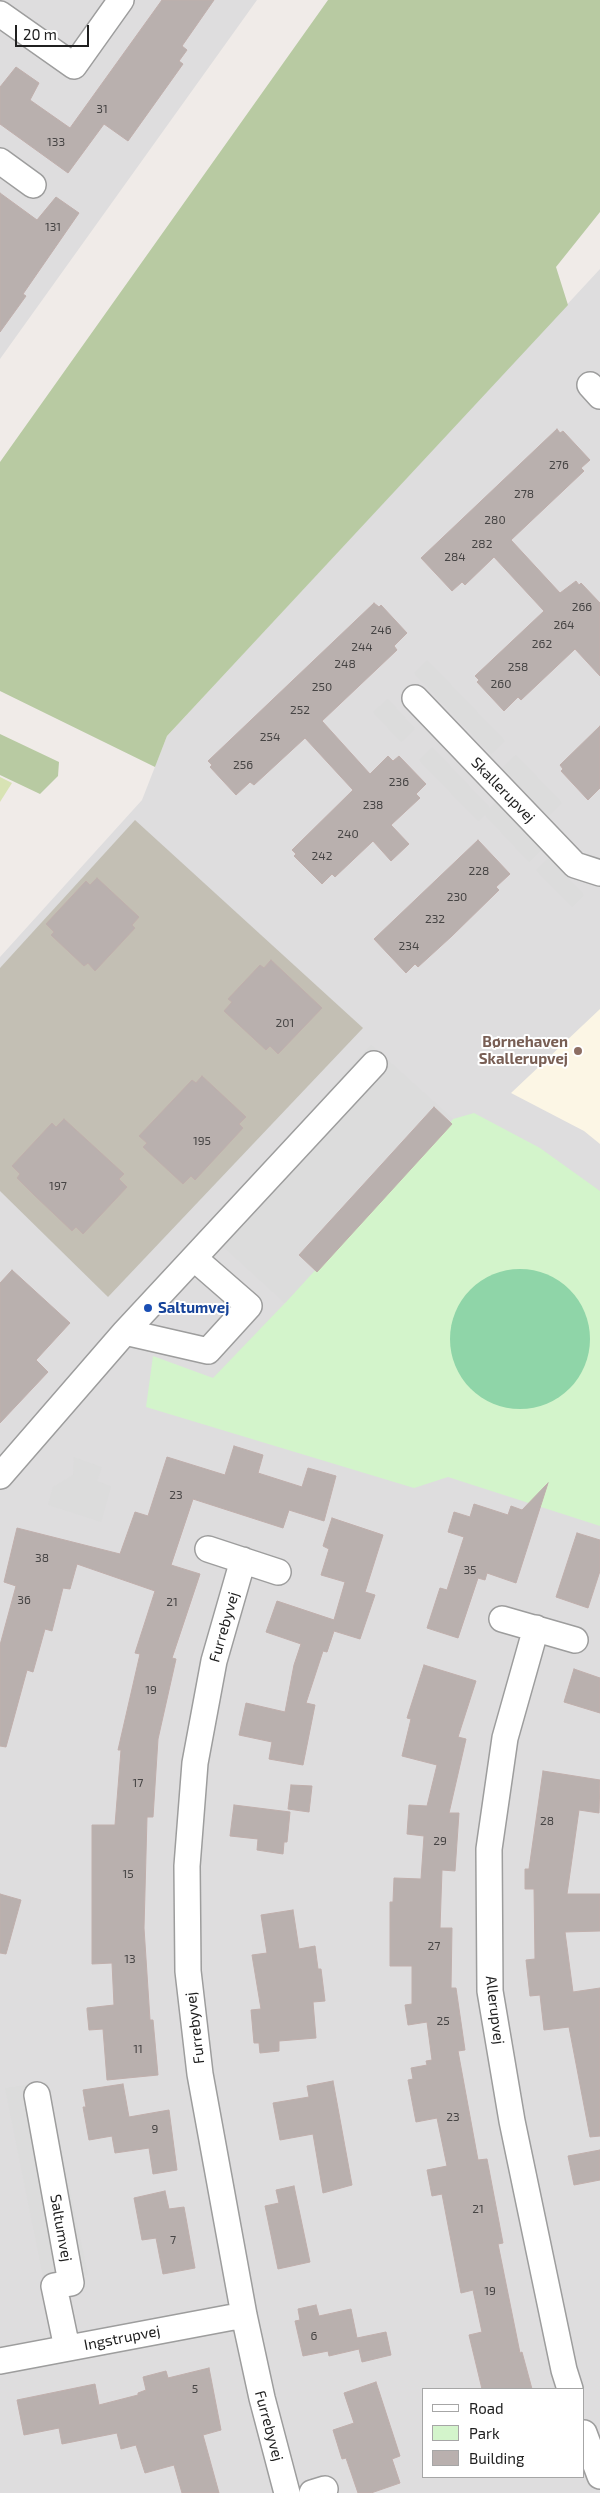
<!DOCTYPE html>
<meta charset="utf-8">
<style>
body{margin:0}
#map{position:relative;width:600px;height:2493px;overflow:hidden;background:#f0ebe8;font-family:"Exo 2",sans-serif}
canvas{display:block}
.legend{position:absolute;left:422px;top:2388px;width:162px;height:90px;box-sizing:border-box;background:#fff;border:1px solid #a6a6a6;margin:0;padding:6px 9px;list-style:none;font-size:15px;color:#202020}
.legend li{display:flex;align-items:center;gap:10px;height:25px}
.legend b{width:25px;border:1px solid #a6a6a6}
.scale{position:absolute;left:15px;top:25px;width:74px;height:22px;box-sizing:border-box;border:2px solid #202020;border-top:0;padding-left:6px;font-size:15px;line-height:18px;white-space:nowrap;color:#202020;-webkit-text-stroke:4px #fff;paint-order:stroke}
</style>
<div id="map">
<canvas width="600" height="2493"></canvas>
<ul class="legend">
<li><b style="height:6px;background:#fff"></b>Road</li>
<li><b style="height:14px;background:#d3f4cb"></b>Park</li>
<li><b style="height:14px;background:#b9b0ae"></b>Building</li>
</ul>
<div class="scale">20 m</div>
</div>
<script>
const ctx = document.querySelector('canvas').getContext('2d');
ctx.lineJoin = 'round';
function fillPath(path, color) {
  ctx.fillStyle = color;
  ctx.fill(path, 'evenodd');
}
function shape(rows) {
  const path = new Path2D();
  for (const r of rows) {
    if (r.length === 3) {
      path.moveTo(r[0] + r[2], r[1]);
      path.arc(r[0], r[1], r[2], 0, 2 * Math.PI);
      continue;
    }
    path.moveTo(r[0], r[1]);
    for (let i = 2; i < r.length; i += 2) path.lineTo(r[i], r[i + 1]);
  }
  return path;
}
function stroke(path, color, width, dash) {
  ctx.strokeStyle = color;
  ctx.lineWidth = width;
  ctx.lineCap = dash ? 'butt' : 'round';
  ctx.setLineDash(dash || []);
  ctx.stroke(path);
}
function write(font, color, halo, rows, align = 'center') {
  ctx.font = font + ' "Exo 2",sans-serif';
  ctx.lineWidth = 4;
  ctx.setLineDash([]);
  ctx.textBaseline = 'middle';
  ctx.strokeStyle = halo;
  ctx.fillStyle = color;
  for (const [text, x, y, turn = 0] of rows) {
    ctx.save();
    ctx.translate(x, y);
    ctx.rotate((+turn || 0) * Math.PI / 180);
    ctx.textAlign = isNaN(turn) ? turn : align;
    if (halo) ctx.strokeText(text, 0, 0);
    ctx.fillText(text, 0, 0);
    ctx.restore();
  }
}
fillPath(shape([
 [0,0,257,0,0,359],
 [600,269,600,2493,0,2493,0,957,142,800,167,736],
 [424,2389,584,2389,584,2477,424,2477]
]), '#deddde');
fillPath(shape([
 [600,1009,600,1144,584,1131,511,1093]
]), '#fcf6e5');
fillPath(shape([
 [135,820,363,1028,108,1297,0,1191,0,968]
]), '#c3bfb4');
fillPath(shape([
 [0,777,12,783,0,802]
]), '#d8e3b4');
fillPath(shape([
 [328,0,600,0,600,212,556,267,568,305,167,736,155,767,0,691,0,462],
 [0,734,59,762,58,776,40,794,0,775]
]), '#b8caa2');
fillPath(shape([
 [474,1113,540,1148,600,1191,600,1526,448,1477,414,1488,146,1407,153,1356,213,1378,285,1303,453,1119]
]), '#d3f4cb');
fillPath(shape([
 [520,1339,70]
]), '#8fd5a8');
fillPath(shape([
 [427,660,505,741,491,754,414,673],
 [388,699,415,729,401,742,373,712],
 [432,747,490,808,497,802,542,849,529,862,485,815,478,821,419,760],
 [516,755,562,803,548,816,502,768],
 [549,858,584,895,572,907,536,870],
 [371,1045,453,1119,285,1303,204,1229],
 [74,1457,102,1467,97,1481,111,1486,101,1522,48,1505,53,1487,73,1475],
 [47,2082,88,2275,45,2287,5,2088]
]), '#dcdcdc');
const building = shape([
 [162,0,214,0,182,46,187,50,179,61,183,64,128,141,104,124,68,173,0,124,0,87,16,67,39,83,30,100,70,128,162,0],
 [0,193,37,220,56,197,79,213,23,294,26,296,0,332,0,193],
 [557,429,560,433,563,431,590,460,581,468,584,471,511,540,560,593,576,581,579,585,581,583,600,603,600,676,575,649,521,700,518,697,504,711,477,682,479,680,475,676,544,611,494,557,465,585,462,582,452,591,421,558,557,429],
 [374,603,379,607,381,605,407,633,394,646,397,650,322,721,370,774,388,756,393,761,399,756,426,784,416,794,420,798,391,825,409,844,391,861,373,841,335,877,332,874,322,884,294,856,296,854,292,850,353,790,305,738,254,785,250,782,236,795,210,767,212,765,208,761,374,603],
 [600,726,600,788,588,800,561,771,563,769,560,765,600,726],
 [478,840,510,874,496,887,499,890,452,936,418,967,415,964,406,973,374,939,478,840],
 [97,878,139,917,132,925,135,928,95,971,88,963,84,966,51,935,54,932,46,924,86,881,90,885,97,878],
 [271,960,322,1008,278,1054,270,1046,266,1050,224,1011,232,1002,228,999,260,965,264,968,271,960],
 [202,1076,246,1117,239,1124,243,1128,195,1180,191,1176,183,1184,143,1147,147,1143,139,1136,192,1080,196,1083,202,1076],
 [434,1107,452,1124,317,1272,299,1255,434,1107],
 [64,1119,124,1174,119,1179,127,1187,83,1234,76,1227,72,1231,33,1194,17,1178,20,1174,12,1166,52,1123,56,1127,64,1119],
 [12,1270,70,1323,36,1360,48,1372,0,1423,0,1283,12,1270],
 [234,1446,263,1455,258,1473,302,1487,308,1468,336,1476,324,1521,289,1510,283,1528,193,1499,171,1565,200,1574,172,1658,176,1659,158,1739,153,1817,147,1817,144,1928,150,2020,153,2020,158,2075,107,2080,103,2029,89,2030,87,2010,87,2008,114,2005,112,1963,92,1964,92,1825,115,1825,121,1750,118,1750,140,1654,135,1653,155,1591,77,1564,70,1589,63,1588,52,1631,45,1629,33,1672,27,1670,6,1747,0,1746,0,1645,16,1586,4,1582,17,1528,120,1554,135,1512,148,1516,167,1457,225,1475,234,1446],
 [548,1483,516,1583,487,1573,485,1580,478,1578,458,1638,427,1628,440,1588,447,1590,464,1537,448,1532,454,1512,470,1517,474,1504,508,1515,511,1506,522,1510,548,1483],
 [332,1518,383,1535,365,1592,375,1595,360,1639,334,1631,327,1652,323,1651,306,1703,315,1705,303,1765,269,1759,272,1742,239,1735,246,1703,285,1712,294,1665,301,1644,266,1632,277,1601,334,1620,345,1582,321,1575,329,1549,323,1546,332,1518],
 [577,1533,600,1540,600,1571,588,1608,556,1597,577,1533],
 [424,1665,476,1681,458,1737,466,1739,449,1813,459,1813,455,1871,442,1870,440,1928,452,1928,451,1988,456,1988,465,2050,458,2051,478,2160,487,2159,503,2243,498,2244,520,2353,522,2352,532,2389,482,2389,469,2335,482,2332,473,2290,461,2293,442,2194,432,2196,427,2170,447,2166,437,2118,416,2122,408,2080,413,2079,411,2068,427,2065,426,2061,432,2060,427,2022,408,2025,405,2005,412,2004,412,1966,390,1966,390,1902,393,1902,394,1878,421,1879,424,1836,407,1834,409,1805,427,1806,437,1765,402,1756,411,1719,407,1718,424,1665],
 [574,1669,600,1678,600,1713,564,1702,574,1669],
 [543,1771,600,1780,599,1813,579,1810,567,1894,600,1894,600,1931,565,1932,573,1992,600,1988,600,2136,590,2137,569,2027,544,2030,540,1995,530,1996,526,1960,535,1959,534,1889,525,1889,525,1869,529,1869,543,1771],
 [291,1785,312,1786,309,1812,288,1809,291,1785],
 [234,1805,290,1812,287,1842,284,1842,283,1854,257,1850,258,1839,230,1836,234,1805],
 [0,1894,21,1900,6,1954,0,1953,0,1894],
 [293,1910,299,1949,315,1946,318,1969,321,1969,325,2001,313,2002,316,2038,279,2041,279,2051,260,2053,259,2043,254,2043,251,2010,261,2009,252,1955,267,1953,261,1915,293,1910],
 [333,2081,352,2185,323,2193,313,2134,280,2140,273,2103,309,2097,307,2086,333,2081],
 [123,2084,129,2117,169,2110,177,2170,153,2174,149,2148,115,2153,112,2136,89,2140,83,2107,86,2107,83,2090,123,2084],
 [600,2150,600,2180,574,2185,568,2156,600,2150],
 [294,2186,310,2262,278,2269,265,2206,279,2203,276,2190,294,2186],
 [165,2191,169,2209,184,2207,195,2268,163,2274,156,2238,142,2240,134,2198,165,2191],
 [316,2305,319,2316,351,2309,357,2338,386,2332,391,2355,362,2362,359,2349,329,2356,328,2351,303,2356,295,2321,300,2320,298,2309,316,2305],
 [209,2368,221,2430,203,2435,219,2493,182,2493,174,2465,145,2473,136,2445,121,2449,117,2433,62,2444,59,2428,24,2435,17,2400,95,2384,99,2405,138,2395,138,2393,146,2390,143,2377,166,2371,168,2378,209,2368],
 [376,2382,400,2456,392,2459,400,2483,371,2493,358,2493,346,2458,342,2459,333,2430,354,2423,344,2393,376,2382]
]);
fillPath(building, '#b9b0ae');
stroke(building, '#c0afac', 1);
const street = shape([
 [0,14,74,66,121,0],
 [0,161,33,185],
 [590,385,600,396],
 [415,698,575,865,600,873],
 [125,1332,208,1351,249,1306,195,1259],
 [0,1476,125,1332,374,1064],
 [208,1549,278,1572],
 [243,1560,214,1661,195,1763,187,1866,188,1971,200,2074,244,2315,262,2398,287,2493],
 [502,1619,575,1640],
 [536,1628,505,1738,489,1849,490,1991,512,2121,564,2370,570,2389],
 [37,2095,71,2283,54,2286,67,2348],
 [0,2361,244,2315],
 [584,2433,600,2476],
 [312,2493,325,2489]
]);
stroke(street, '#9d9d9d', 28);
stroke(street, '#fff', 25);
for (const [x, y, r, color] of [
 [578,1051,5,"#8d6e63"],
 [148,1308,5,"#1a4fb4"]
]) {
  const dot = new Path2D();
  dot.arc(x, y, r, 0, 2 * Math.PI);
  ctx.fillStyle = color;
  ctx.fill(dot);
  stroke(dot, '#fff', 2);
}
write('12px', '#464444', null, [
 ["31",102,109],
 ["133",56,142],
 ["131",53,227],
 ["276",559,465],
 ["278",524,494],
 ["280",495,520],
 ["282",482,544],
 ["284",455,557],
 ["266",582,607],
 ["264",564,625],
 ["246",381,630],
 ["262",542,644],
 ["244",362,647],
 ["248",345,664],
 ["258",518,667],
 ["260",501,684],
 ["250",322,687],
 ["252",300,710],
 ["254",270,737],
 ["256",243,765],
 ["236",399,782],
 ["238",373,805],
 ["240",348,834],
 ["242",322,856],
 ["228",479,871],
 ["230",457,897],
 ["232",435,919],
 ["234",409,946],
 ["201",285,1023],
 ["195",202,1141],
 ["197",58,1186],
 ["23",176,1495],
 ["38",42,1558],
 ["35",470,1570],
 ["36",24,1600],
 ["21",172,1602],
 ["19",151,1690],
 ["17",138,1783],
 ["28",547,1821],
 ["29",440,1841],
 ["15",128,1874],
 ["27",434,1946],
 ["13",130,1959],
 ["25",443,2021],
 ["11",138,2049],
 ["23",453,2117],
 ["9",155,2129],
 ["21",478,2209],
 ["7",173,2240],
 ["19",490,2291],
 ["6",314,2336],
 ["5",195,2389]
]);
write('15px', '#202020', '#fff', [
 ["Skallerupvej",503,790,46],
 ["Furrebyvej",224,1627,-74],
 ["Allerupvej",495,2010,83],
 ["Furrebyvej",195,2028,-97],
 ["Saltumvej",61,2228,80],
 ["Ingstrupvej",122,2338,-11],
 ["Furrebyvej",269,2426,75]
]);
write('bold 15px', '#785e54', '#fff', [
 ["Børnehaven",568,1042],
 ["Skallerupvej",568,1059]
], 'right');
write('bold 15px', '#164399', '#fff', [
 ["Saltumvej",158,1308]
], 'left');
</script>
